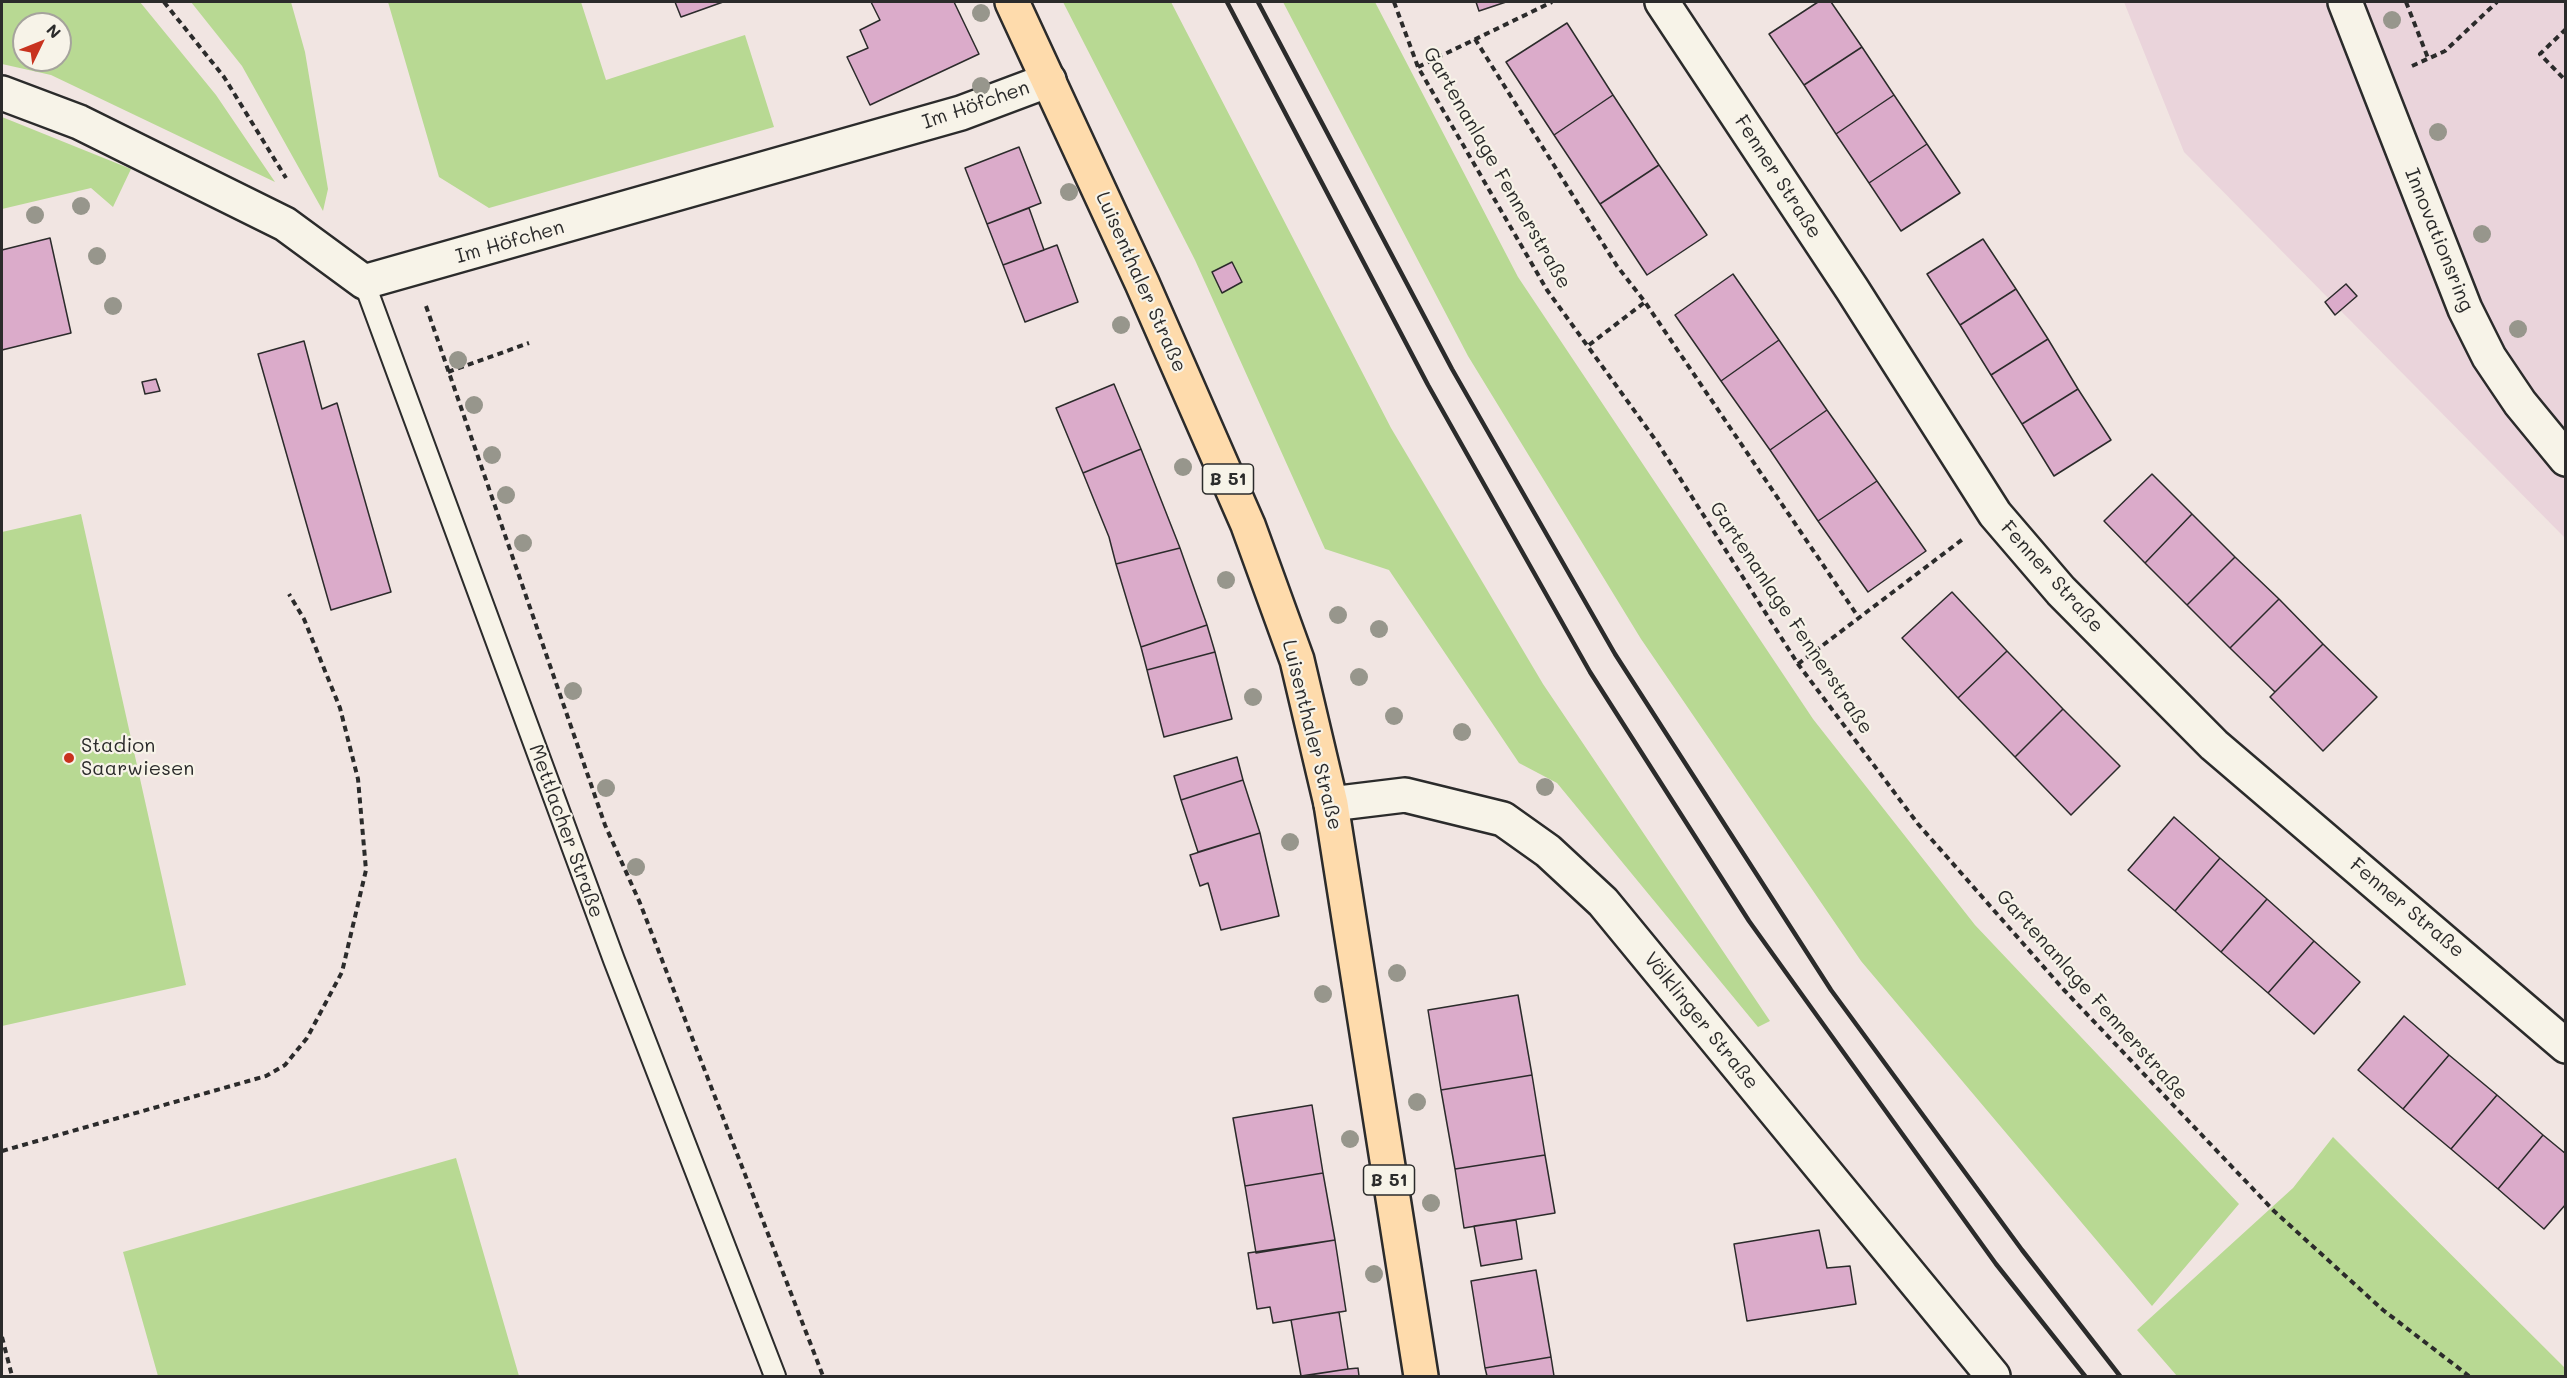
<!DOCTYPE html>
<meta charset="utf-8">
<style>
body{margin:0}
#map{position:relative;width:2567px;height:1378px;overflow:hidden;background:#f1e5e2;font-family:Mali,sans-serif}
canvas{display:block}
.frame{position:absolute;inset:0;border:3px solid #2b2b2b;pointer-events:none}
.north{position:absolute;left:12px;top:12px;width:60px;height:60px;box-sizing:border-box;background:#f7f3e8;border:2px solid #a5a39c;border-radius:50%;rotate:47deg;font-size:16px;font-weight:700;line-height:24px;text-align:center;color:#2b2b2b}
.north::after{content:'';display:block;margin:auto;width:21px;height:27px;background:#c8321e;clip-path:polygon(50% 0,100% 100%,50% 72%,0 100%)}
</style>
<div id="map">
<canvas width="2567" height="1378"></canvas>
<div class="frame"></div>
<div class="north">N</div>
</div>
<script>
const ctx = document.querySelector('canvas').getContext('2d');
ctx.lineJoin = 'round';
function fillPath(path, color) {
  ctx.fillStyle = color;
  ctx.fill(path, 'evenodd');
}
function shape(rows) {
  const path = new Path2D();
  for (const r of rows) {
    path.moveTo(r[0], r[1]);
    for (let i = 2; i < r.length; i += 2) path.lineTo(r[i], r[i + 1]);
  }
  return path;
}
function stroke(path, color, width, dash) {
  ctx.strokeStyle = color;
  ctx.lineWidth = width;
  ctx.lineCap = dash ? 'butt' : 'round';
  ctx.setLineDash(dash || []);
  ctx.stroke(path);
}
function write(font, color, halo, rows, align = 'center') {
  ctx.font = font + ' Mali,sans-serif';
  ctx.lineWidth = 4.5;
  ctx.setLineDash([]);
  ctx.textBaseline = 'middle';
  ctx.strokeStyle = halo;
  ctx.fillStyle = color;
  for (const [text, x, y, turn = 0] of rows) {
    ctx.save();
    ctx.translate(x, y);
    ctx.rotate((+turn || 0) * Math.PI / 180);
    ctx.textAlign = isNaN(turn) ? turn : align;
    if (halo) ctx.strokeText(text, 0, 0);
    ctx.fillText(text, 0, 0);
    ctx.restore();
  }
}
fillPath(shape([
 [2124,2,2565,2,2565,538,2184,152]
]), '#ead4db');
fillPath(shape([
 [2,2,140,2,216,95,275,182,51,75,2,64],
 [24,24,60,24,60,60,24,60],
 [191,2,291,2,305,52,328,189,323,211,242,66],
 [388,2,581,2,606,80,745,35,774,127,489,208,439,177],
 [1063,2,1171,2,1391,428,1543,684,1770,1021,1758,1027,1557,783,1519,763,1389,570,1325,549,1195,260],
 [1283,2,1375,2,1518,277,1813,719,1975,925,2239,1204,2152,1306,1861,961,1641,639,1468,356],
 [2,117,131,169,113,207,91,188,2,209],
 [81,514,186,985,2,1026,2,532],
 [2333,1137,2565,1368,2565,1376,2177,1376,2137,1330,2293,1188],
 [456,1158,519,1376,158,1376,123,1252]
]), '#b8d993');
const building = shape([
 [675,2,723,2,681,17,675,2],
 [871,2,954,2,979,54,870,105,847,57,868,48,860,30,880,20,871,2],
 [1476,2,1506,2,1479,11,1476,2],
 [1818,2,1831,2,1862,47,1804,85,1769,34,1818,2],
 [1567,23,1613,95,1554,135,1506,62,1567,23],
 [1862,47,1894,95,1836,134,1804,85,1862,47],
 [1613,95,1659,165,1600,204,1554,135,1613,95],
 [1894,95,1927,144,1869,183,1836,134,1894,95],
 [1927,144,1960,193,1901,231,1869,183,1927,144],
 [1019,147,1041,203,987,224,965,168,1019,147],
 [1659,165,1707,235,1647,275,1600,204,1659,165],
 [1029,208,1044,250,1003,265,987,224,1029,208],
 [50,238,71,333,2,350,2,250,50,238],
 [1983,239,2016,289,1960,325,1927,274,1983,239],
 [1057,245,1078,302,1025,322,1003,265,1057,245],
 [1232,262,1242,282,1222,293,1212,272,1232,262],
 [1733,274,1779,340,1721,381,1675,315,1733,274],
 [2346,284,2357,296,2335,315,2325,302,2346,284],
 [2016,289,2048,339,1991,375,1960,325,2016,289],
 [2048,339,2078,389,2022,424,1991,375,2048,339],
 [1779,340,1827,410,1770,450,1721,381,1779,340],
 [304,341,322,409,337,403,391,592,331,610,258,354,304,341],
 [156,379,160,391,145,394,142,382,156,379],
 [1114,384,1141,449,1083,473,1056,408,1114,384],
 [2078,389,2111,440,2054,476,2022,424,2078,389],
 [1827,410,1877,481,1818,521,1770,450,1827,410],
 [1141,449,1180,548,1116,564,1109,537,1083,473,1141,449],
 [2152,474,2192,514,2145,563,2104,521,2152,474],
 [1877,481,1926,551,1868,592,1818,521,1877,481],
 [2192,514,2235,557,2187,605,2145,563,2192,514],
 [1180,548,1207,625,1141,647,1116,564,1180,548],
 [2235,557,2279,599,2230,648,2187,605,2235,557],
 [1952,592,2007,651,1958,698,1902,638,1952,592],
 [2279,599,2323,644,2275,692,2230,648,2279,599],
 [1207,625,1215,652,1147,670,1141,647,1207,625],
 [2323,644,2377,697,2323,751,2270,697,2323,644],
 [2007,651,2063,709,2015,757,1958,698,2007,651],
 [1215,652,1232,719,1164,737,1147,670,1215,652],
 [2063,709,2120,766,2071,815,2015,757,2063,709],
 [1237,757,1243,780,1181,800,1174,776,1237,757],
 [1243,780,1260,833,1198,852,1181,800,1243,780],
 [2174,817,2220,858,2175,911,2128,870,2174,817],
 [1260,833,1279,916,1221,930,1208,883,1200,886,1190,855,1260,833],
 [2220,858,2267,899,2221,952,2175,911,2220,858],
 [2267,899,2314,941,2268,993,2221,952,2267,899],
 [2314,941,2360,982,2314,1034,2268,993,2314,941],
 [1518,995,1532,1075,1441,1090,1428,1010,1518,995],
 [2404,1016,2449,1055,2403,1109,2358,1070,2404,1016],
 [2449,1055,2497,1095,2451,1149,2403,1109,2449,1055],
 [1532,1075,1545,1155,1455,1169,1441,1090,1532,1075],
 [2497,1095,2543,1135,2498,1189,2451,1149,2497,1095],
 [1312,1105,1323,1173,1245,1186,1233,1118,1312,1105],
 [2543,1135,2566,1154,2566,1204,2544,1229,2498,1189,2543,1135],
 [1545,1155,1555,1213,1464,1228,1455,1169,1545,1155],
 [1323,1173,1335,1240,1256,1253,1245,1186,1323,1173],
 [1516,1220,1522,1259,1481,1266,1474,1226,1516,1220],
 [1819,1230,1827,1268,1850,1266,1856,1304,1747,1321,1734,1244,1819,1230],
 [1335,1240,1346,1311,1273,1323,1270,1307,1257,1309,1248,1253,1335,1240],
 [1536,1270,1551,1357,1485,1368,1471,1281,1536,1270],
 [1339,1312,1348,1369,1301,1376,1291,1320,1339,1312],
 [1551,1357,1554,1376,1487,1376,1485,1368,1551,1357],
 [1358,1368,1359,1376,1303,1376,1348,1369,1358,1368]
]);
fillPath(building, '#dbabca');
stroke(building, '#2b2b2b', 1.5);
const lane = shape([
 [364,282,614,960,775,1376]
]);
const street = shape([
 [1662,2,1852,289,1995,514,2061,591,2214,745,2566,1046],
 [2345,2,2465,309,2489,357,2520,403,2566,459],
 [2,93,79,122,285,224,364,282,961,113,1049,80],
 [1331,804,1405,795,1503,819,1548,851,1603,902,1993,1376]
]);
const primary = shape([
 [1012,2,1142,283,1248,525,1297,660,1331,804,1421,1376]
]);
stroke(lane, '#2b2b2b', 24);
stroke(street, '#2b2b2b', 38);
stroke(primary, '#2b2b2b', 38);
stroke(shape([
 [164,2,224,77,286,178],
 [1394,2,1418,67,1547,290,1657,442,1798,664,1918,824,2064,990,2274,1211,2383,1310,2469,1376],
 [2406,2,2428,58],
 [2566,29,2540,54,2566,81],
 [1475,39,1617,266,1645,302,1859,618],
 [2412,66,2445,51,2497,2],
 [1418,67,1552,2],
 [426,306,605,825,640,903,823,1376],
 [1589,345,1645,302],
 [448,372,529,343],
 [1798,664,1963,539],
 [2,1151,266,1076,285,1065,307,1038,342,972,366,870,358,779,340,708,304,619,289,594],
 [2,1337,12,1376]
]), '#2b2b2b', 4, [6, 4.5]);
stroke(lane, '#f7f3e8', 20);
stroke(street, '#f7f3e8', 33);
stroke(primary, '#fedbac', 33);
stroke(shape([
 [1227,2,1428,385,1590,672,1749,921,1810,1006,1996,1264,2085,1376],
 [1258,2,1452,369,1615,654,1831,990,2022,1250,2120,1376]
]), '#2b2b2b', 4.5);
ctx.fillStyle = '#97968c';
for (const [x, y] of [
 [981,13],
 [2392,20],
 [981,86],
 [2438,132],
 [1069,192],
 [81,206],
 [35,215],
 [2482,234],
 [97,256],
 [113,306],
 [1121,325],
 [2518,329],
 [458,360],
 [474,405],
 [492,455],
 [1183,467],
 [506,495],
 [523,543],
 [1226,580],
 [1338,615],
 [1379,629],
 [1359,677],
 [573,691],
 [1253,697],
 [1394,716],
 [1462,732],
 [1545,787],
 [606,788],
 [1290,842],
 [636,867],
 [1397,973],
 [1323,994],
 [1417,1102],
 [1350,1139],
 [1431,1203],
 [1374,1274]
]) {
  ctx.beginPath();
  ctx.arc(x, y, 9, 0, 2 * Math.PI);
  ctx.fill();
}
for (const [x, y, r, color] of [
 [69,758,6,"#c8321e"]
]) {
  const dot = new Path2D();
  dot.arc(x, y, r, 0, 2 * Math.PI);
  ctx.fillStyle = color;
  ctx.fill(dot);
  stroke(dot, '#f7f3e8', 2);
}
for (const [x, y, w] of [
 [1228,479,51],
 [1389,1180,51]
]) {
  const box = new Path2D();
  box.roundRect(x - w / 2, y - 15, w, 30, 4.5);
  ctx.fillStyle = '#f7f3e8';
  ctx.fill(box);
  stroke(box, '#2b2b2b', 1.5);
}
write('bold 18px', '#2b2b2b', null, [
 ["B 51",1228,479],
 ["B 51",1389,1180]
]);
write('20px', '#2b2b2b', '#f7f3e8', [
 ["Im Höfchen",976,105,-19],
 ["Gartenanlage Fennerstraße",1497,168,60],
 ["Fenner Straße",1778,177,57],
 ["Innovationsring",2439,240,68],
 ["Im Höfchen",510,242,-16],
 ["Luisenthaler Straße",1141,282,66],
 ["Fenner Straße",2052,577,48],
 ["Gartenanlage Fennerstraße",1791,618,56],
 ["Luisenthaler Straße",1312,735,76],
 ["Mettlacher Straße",566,831,70],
 ["Fenner Straße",2407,908,40],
 ["Gartenanlage Fennerstraße",2092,995,48],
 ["Völklinger Straße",1701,1021,51]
]);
write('20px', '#2b2b2b', '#f7f3e8', [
 ["Stadion",81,746],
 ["Saarwiesen",81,769]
], 'left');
</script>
